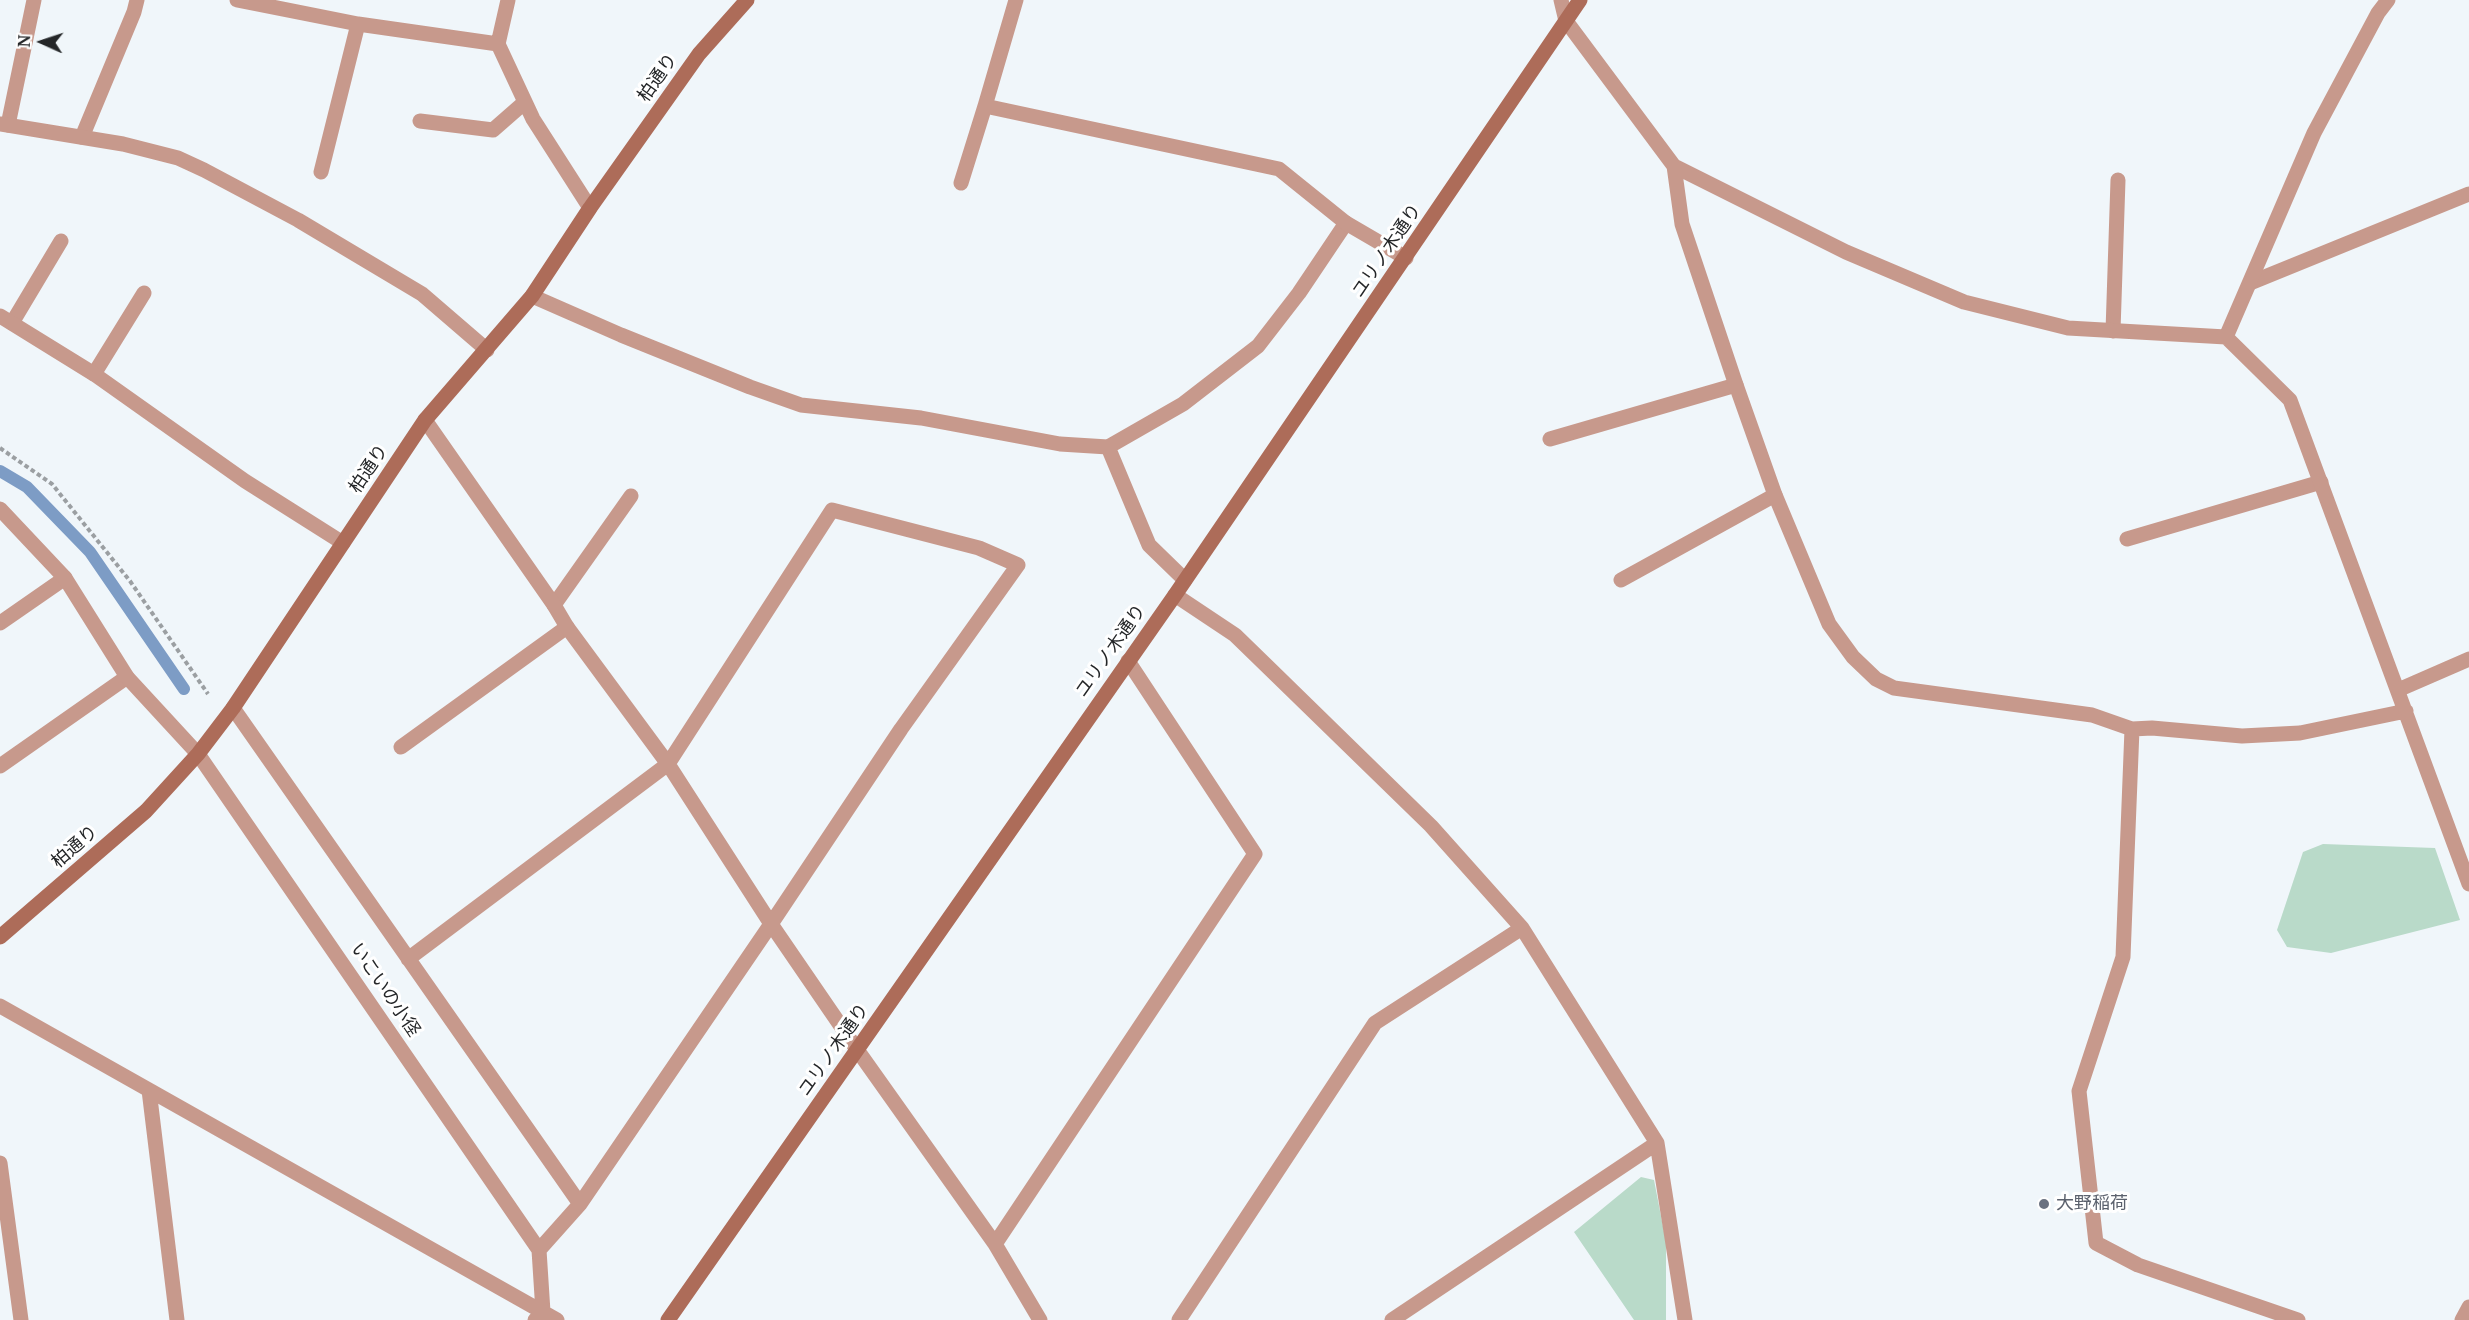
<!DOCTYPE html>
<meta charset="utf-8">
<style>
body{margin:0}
#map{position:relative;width:2469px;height:1320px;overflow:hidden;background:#f0f6fa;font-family:"Noto Serif",serif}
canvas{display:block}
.north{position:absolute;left:12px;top:12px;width:60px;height:60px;-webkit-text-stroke:4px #fff;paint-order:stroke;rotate:273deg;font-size:16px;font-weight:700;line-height:24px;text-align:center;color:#242628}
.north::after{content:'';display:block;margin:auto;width:21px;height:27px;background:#242628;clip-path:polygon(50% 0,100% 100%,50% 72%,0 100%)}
</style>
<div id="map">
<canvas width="2469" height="1320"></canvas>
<div class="north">N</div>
</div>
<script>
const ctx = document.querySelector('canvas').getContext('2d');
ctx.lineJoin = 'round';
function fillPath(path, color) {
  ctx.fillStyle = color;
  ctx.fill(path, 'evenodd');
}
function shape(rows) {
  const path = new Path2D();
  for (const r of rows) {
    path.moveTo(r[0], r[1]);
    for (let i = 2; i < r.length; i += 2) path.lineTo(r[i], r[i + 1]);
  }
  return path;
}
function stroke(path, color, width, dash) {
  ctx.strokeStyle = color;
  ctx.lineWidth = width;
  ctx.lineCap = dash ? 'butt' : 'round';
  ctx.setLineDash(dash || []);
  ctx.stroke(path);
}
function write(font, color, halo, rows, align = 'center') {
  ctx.font = font + ' "Noto Serif","Noto Sans JP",serif';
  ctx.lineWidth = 6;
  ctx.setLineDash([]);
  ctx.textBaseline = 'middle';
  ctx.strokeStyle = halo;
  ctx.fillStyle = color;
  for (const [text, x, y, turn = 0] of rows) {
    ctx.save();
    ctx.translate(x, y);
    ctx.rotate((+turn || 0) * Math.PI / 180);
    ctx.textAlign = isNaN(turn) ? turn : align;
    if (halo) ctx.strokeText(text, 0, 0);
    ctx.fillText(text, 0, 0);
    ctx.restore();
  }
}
fillPath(shape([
 [2323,844,2435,848,2460,920,2331,953,2287,947,2277,930,2303,852],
 [1641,1177,1654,1180,1666,1242,1666,1320,1634,1320,1574,1232]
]), '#b9dac9');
stroke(shape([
 [0,471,27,487,90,552,184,689]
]), '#7d9cc5', 12);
stroke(shape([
 [0,448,52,484,130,581,208,694]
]), '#9b9fa2', 4, [4.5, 3]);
stroke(shape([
 [8,125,34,0],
 [82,137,134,12,137,0],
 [2250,283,2469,194],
 [532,296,621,335,750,387,801,405,921,418,1060,444,1108,447,1183,404,1258,346,1299,293,1346,223],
 [12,323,61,241],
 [2113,331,2118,180],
 [94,374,144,293],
 [1550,439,1736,385],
 [1108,447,1149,545,1185,580],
 [2127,539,2321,482],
 [1621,580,1775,495],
 [554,605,631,496],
 [0,623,65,578],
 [401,747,567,627],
 [0,766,127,677]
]), '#c7998c', 15);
stroke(shape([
 [237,0,358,24],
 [508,0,498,44,533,119,590,208],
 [1561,0,1566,21,1674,166,1846,252,1964,302,2068,328,2226,337,2290,400,2469,884],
 [985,106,1016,0],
 [420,121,493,130,525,102],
 [0,124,123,144,178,158,204,170,298,220,422,294,487,350],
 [1674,166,1682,224,1736,385,1775,495,1829,624,1853,657,1876,679,1894,688,2092,715,2132,729,2152,728,2242,736,2300,733,2406,711],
 [321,172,358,24,498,44],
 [961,183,985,106,1279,169,1346,223,1406,258],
 [0,316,94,374,245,481,343,543],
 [2226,337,2314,133,2378,13,2388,0],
 [425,420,554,605,567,627,668,764,771,924,858,1051,995,1244,1040,1320],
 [0,509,65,578,127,677,198,754,539,1250],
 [1175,595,1235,635,1271,670,1431,826,1522,928,1657,1143,1685,1320],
 [2398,690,2469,659],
 [233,708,580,1204],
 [2132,729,2123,957,2079,1091,2096,1243,2138,1265,2298,1320],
 [408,959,668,764,832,510,979,548,1018,565,901,729,771,924,580,1204,539,1250,543,1312,535,1320],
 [0,1006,557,1320],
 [149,1090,177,1320],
 [0,1163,21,1320],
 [995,1244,1255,854,1128,661],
 [1179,1320,1375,1023,1522,928],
 [1392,1320,1657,1143],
 [2462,1320,2469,1307]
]), '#c7998c', 15);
stroke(shape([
 [0,937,146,811,198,754,233,708,425,420,532,296,590,208,699,54,747,0],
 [668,1320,1175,595,1580,0]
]), '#ad6c59', 15);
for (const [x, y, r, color] of [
 [2044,1204,6,"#6b7280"]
]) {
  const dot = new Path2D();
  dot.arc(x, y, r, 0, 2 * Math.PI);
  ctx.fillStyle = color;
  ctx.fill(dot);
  stroke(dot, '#fff', 2);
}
write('18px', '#242628', '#fff', [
 ["柏通り",658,78,-55],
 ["ユリノ木通り",1387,251,-56],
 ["柏通り",369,469,-56],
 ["ユリノ木通り",1111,651,-55],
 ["柏通り",75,847,-41],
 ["いこいの小径",385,990,56],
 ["ユリノ木通り",834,1050,-55]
]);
write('18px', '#5b616d', '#fff', [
 ["大野稲荷",2056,1204]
], 'left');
</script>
